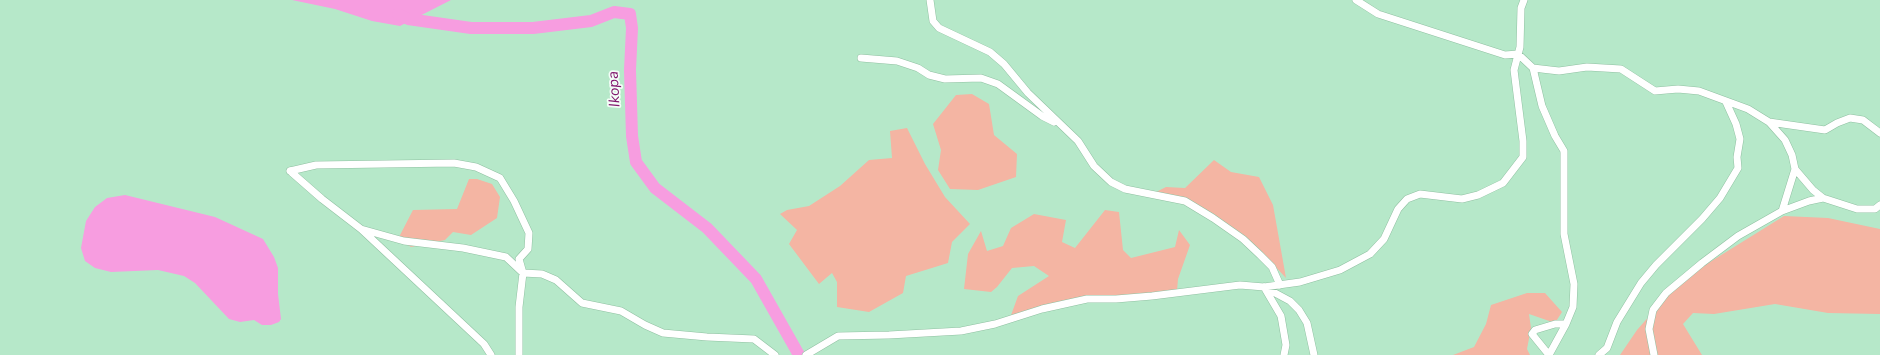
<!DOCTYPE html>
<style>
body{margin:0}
canvas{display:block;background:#b6e8c9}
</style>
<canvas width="1880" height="355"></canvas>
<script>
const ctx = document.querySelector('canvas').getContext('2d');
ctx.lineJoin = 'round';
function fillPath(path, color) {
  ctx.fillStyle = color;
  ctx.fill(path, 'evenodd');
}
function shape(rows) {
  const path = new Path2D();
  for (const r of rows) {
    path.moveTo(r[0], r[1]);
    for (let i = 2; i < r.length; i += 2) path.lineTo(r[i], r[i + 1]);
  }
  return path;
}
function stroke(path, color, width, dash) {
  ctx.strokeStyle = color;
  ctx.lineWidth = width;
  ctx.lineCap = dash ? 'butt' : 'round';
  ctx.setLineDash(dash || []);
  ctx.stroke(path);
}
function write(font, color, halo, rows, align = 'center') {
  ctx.font = font + ' "Nunito Sans",sans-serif';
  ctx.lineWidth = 3.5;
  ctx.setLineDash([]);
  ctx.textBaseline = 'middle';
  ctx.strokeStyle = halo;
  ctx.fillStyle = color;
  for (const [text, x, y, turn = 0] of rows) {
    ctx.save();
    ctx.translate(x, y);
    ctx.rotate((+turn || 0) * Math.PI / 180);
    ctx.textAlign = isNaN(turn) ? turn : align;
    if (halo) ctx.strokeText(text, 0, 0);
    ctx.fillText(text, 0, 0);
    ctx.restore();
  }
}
fillPath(shape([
 [972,94,989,104,994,135,1017,154,1016,177,978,190,950,189,938,170,941,150,933,124,956,95],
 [907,128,925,164,945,197,970,224,952,242,948,263,906,276,903,293,869,312,837,307,837,282,832,273,819,284,789,244,797,230,780,214,787,210,809,206,840,186,869,160,892,158,890,131],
 [1214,160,1231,172,1259,177,1273,205,1286,278,1270,261,1198,210,1154,193,1166,187,1185,188],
 [469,179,477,179,492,184,500,197,497,218,471,235,453,232,445,240,411,247,398,239,413,210,457,209],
 [1105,210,1119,212,1123,250,1131,258,1175,247,1179,230,1190,245,1178,279,1177,291,1129,297,1099,295,1058,303,1010,318,1018,296,1049,276,1034,266,1012,268,997,287,991,292,964,289,968,254,981,231,987,251,1003,246,1011,228,1034,214,1066,220,1062,242,1075,248],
 [1784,216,1828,218,1880,229,1880,314,1828,313,1775,304,1714,314,1693,313,1683,324,1702,355,1620,355,1637,330,1681,280],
 [1527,293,1545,293,1562,312,1555,323,1529,314,1531,328,1527,349,1530,355,1453,355,1474,347,1486,324,1491,305]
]), '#f4b5a3');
fillPath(shape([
 [292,0,451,0,400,26,372,21,335,9],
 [125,195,215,217,263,239,274,257,278,268,278,294,281,319,279,322,271,325,262,325,254,320,240,322,229,319,195,283,184,276,158,270,111,272,95,268,85,261,81,248,86,221,95,207,107,198]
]), '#f79de0');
stroke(shape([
 [398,14,408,19,471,28,533,28,591,21,614,12,630,14,632,28,630,70,632,136,636,162,655,188,707,228,756,279,799,355]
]), '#f79de0', 12);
const street = shape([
 [930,0,933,21,939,28,990,52,1004,64,1028,93,1078,141,1094,166,1111,182,1125,189,1185,201,1213,218,1243,239,1260,255,1272,267,1280,285],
 [1356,0,1378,14,1505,55,1518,54,1533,68,1542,106,1555,136,1564,151,1564,234,1574,284,1573,307,1566,324,1555,324,1535,330,1532,334,1549,355],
 [861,58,897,61,918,68,929,75,945,79,981,78,998,84,1042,116,1054,122],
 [1533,68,1559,71,1587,67,1621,69,1655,91,1678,89,1699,91,1748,109,1769,122,1785,140,1792,155,1795,169,1782,211,1738,236,1702,263,1666,293,1653,310,1649,329,1654,355],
 [1769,122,1825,130,1837,123,1850,118,1863,120,1880,133],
 [1795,169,1813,190,1823,198,1857,209,1875,209,1880,205],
 [290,171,316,165,454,163,476,167,500,178,514,201,529,233,528,249,519,259,523,273,519,307,519,355],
 [290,171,322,199,361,229,484,344,491,355],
 [1782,211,1809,201,1823,198],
 [361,229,404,241,463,248,506,257,523,273,542,274,556,280,582,303,621,311,645,325,663,333,707,337,754,339,775,355],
 [1264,287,1290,301,1299,310,1307,323,1314,355],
 [1264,287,1281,316,1286,345,1284,355],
 [806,355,838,336,889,335,961,331,995,324,1042,309,1087,299,1116,299,1152,296,1240,285,1264,287,1300,282,1340,270,1370,254,1384,239,1398,209,1407,199,1420,194,1462,199,1478,195,1503,183,1523,157,1523,141,1514,70,1520,47,1521,8,1524,0],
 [1549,355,1566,324],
 [1599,355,1607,348,1617,322,1641,283,1656,265,1702,219,1720,198,1738,168,1737,157,1740,139,1736,124,1726,102]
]);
stroke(street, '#90c1a2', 8);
stroke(street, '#fff', 7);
write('italic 15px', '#81186e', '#f4fef8', [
 ["Ikopa",615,89,-93]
]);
</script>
